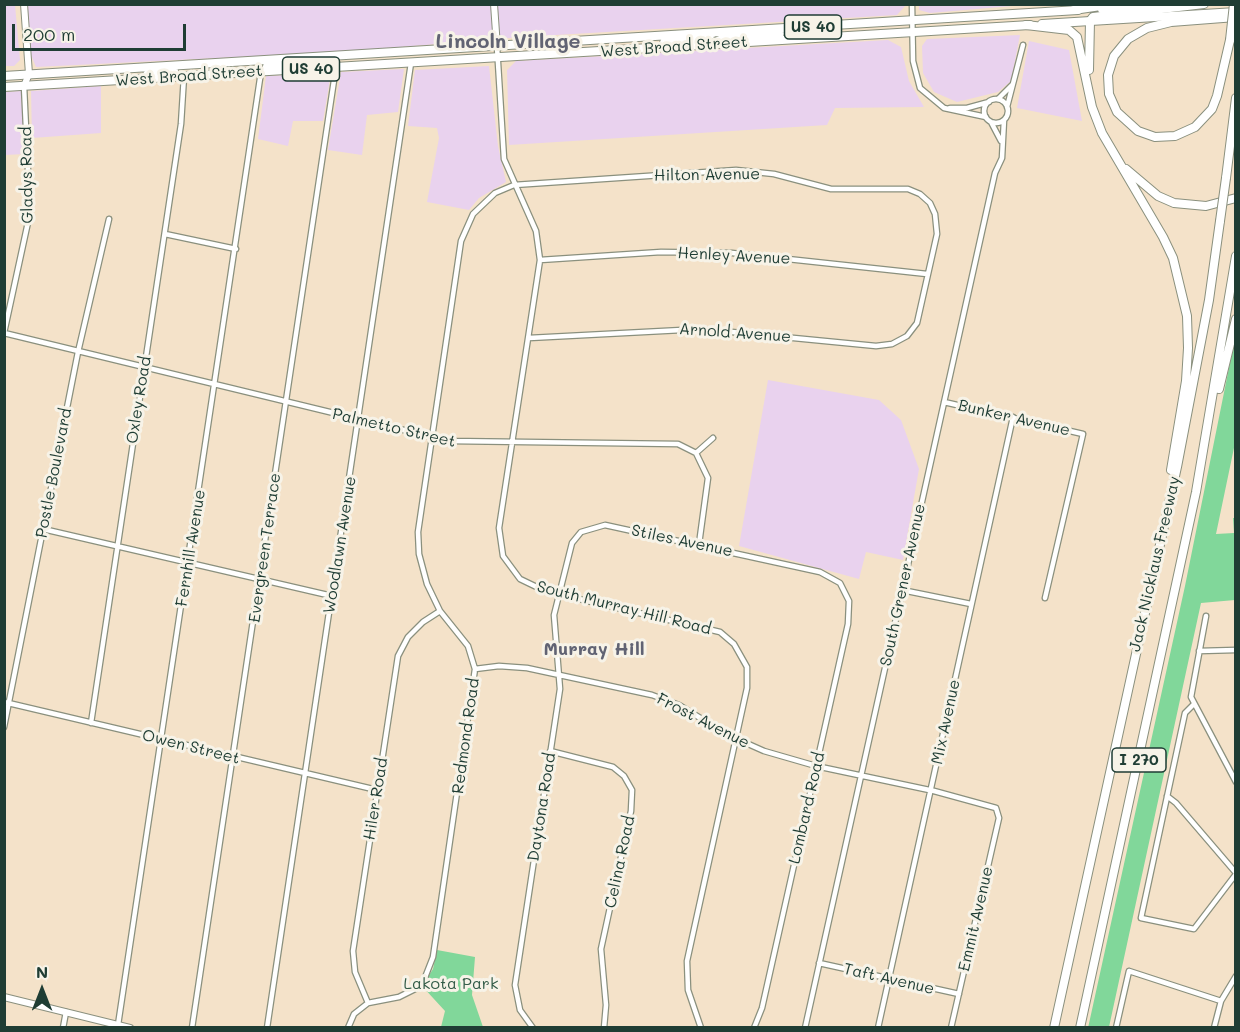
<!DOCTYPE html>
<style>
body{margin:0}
#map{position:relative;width:1240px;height:1032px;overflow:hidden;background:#f4e2c9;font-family:Mali,sans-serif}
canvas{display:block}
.frame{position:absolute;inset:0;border:6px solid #1f3d34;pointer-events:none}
.north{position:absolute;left:12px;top:960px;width:60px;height:60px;-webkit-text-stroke:4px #f7f3e8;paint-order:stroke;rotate:0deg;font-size:16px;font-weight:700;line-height:24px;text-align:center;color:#1f3d34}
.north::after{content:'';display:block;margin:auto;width:21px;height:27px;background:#1f3d34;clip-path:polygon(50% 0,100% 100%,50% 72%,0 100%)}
.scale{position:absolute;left:12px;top:24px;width:174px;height:27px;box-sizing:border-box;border:3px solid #1f3d34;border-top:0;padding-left:8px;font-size:18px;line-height:21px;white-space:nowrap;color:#1f3d34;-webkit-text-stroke:4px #f7f3e8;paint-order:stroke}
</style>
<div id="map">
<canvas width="1240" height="1032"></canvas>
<div class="frame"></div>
<div class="north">N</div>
<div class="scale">200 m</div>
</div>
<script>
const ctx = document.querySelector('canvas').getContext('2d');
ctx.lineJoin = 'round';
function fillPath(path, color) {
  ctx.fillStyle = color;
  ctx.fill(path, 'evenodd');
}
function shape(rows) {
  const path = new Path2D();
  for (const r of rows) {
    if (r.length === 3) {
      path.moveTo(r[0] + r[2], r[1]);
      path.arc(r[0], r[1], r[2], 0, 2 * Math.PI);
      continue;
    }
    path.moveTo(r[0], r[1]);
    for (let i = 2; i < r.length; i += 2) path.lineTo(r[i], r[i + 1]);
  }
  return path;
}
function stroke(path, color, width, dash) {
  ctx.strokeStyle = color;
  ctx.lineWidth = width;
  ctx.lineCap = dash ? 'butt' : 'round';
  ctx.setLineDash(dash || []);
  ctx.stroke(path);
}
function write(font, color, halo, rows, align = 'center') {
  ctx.font = font + ' Mali,sans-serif';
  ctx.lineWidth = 6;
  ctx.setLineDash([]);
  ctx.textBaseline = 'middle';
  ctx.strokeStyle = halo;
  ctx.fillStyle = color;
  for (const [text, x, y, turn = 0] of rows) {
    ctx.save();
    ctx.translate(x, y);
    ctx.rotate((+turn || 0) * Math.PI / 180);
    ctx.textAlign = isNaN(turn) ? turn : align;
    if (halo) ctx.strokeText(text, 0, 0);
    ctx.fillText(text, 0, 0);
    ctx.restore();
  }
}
fillPath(shape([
 [5,4,15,5,20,60,14,66,5,66],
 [24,5,906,5,897,15,522,37,340,52,36,67,28,48],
 [919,5,919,4,1024,5,930,13,919,10],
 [1020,35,1011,81,998,92,957,102,934,92,923,73,922,46,927,39],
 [888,40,901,47,909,81,924,107,835,108,827,125,509,145,507,70,516,61],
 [1029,41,1069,50,1082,121,1017,108],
 [489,66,498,146,506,182,479,198,469,210,427,202,439,138,437,128,408,126,415,70],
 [404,69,398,112,367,115,362,155,328,150,341,72],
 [331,73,323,121,293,121,288,146,258,139,266,76],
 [101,86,101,133,32,138,31,91],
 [21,91,25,154,5,155,5,92],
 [768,380,879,400,901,420,919,469,903,560,866,552,859,579,739,546]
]), '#e9d2ee');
fillPath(shape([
 [1235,338,1235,443,1216,534,1234,533,1233,518,1235,518,1235,600,1201,603,1109,1027,1088,1028,1185,586],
 [437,950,475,957,472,995,483,1027,441,1027,445,1011,422,986,433,969]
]), '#81d79a');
const minor = shape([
 [912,4,913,61,920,88,944,108,986,117],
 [497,47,504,159,536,231,540,260,499,528,503,556,520,579,545,591,720,632,734,644,747,667,747,688,687,961,688,990,701,1028],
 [998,99,1012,85],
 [996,111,12],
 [1007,107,1023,45],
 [950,108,967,108,989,102],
 [991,122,1001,141],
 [165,234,236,249],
 [540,260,661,252,732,253,927,274],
 [4,333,449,441,678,444,696,453,708,478,699,544],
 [4,333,30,213,24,86],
 [944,402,1083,434,1045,598],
 [696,453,713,438],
 [43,529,332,596],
 [902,590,971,604],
 [1206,616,1191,697,1236,782],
 [1199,651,1236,650],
 [475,669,499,666,527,668,652,695,679,705,728,735,764,751,816,766,934,791,996,808,999,818,951,1028],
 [4,702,377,790],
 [1193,705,1185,713,1141,918,1194,929,1236,874],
 [91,723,181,124,184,76],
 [4,727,78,352,109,219],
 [550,751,613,767,624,776,632,790,631,811,601,949,606,1005,604,1028],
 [1167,796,1176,803,1236,873],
 [819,963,959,994],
 [368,1003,355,972,353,951,398,656,408,637,423,622,440,611],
 [118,1025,261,72],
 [63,1028,66,1012],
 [192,1028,336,67],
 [267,1028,411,63],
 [348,1028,354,1014,368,1003,399,997,415,989,424,980,433,957,475,669,468,646,440,611,427,584,419,554,418,532,461,241,473,214,495,193,514,185,736,170,774,174,831,189,908,189,920,194,930,203,935,214,937,234,917,323,907,336,892,344,876,346,701,329,529,338],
 [533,1028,520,1010,515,985,560,689,554,615,572,543,581,532,605,525,820,572,840,583,849,601,848,624,762,1008,754,1028],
 [805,1028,995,173,1002,158,1004,120],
 [878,1028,1013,417],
 [1116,1028,1129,971,1221,1001],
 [1214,1028,1221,1001,1236,976]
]);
const tertiary = shape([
 [24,4,29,74,24,86],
 [494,4,497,47],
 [4,997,130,1028]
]);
const primary = shape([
 [1102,9,1150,7],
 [1042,24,1236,12],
 [715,42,726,38,780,33],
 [664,43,706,38,713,33],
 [267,67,324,62],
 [147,75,174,71],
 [4,76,1078,10],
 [4,87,1030,25]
]);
const motorway = shape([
 [1074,10,1114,4],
 [1026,25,1069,30,1077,37,1092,107,1102,133,1163,237,1173,258,1187,316,1188,348,1186,381,1171,470],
 [1230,40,1217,96,1212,109,1195,127,1175,136,1155,137,1138,131,1117,112,1109,94,1108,75,1114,56,1128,39,1147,28,1171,22,1236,17],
 [1089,70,1090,21,1093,17,1204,4],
 [1126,169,1158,196,1174,203,1206,206,1236,198],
 [1226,178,1236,98],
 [1219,389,1236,319],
 [1054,1028,1177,467,1209,300,1220,221],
 [1080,1028,1196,492,1236,256]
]);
stroke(minor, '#8a907e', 7);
stroke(tertiary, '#8a907e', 8);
stroke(primary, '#8a907e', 10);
stroke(motorway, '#8a907e', 10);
stroke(minor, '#fff', 4.5);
stroke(tertiary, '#fff', 6);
stroke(primary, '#fff', 8);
stroke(motorway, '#fff', 8);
const motorwayBridge = shape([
 [1230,40,1234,4],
 [1220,221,1226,178]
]);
stroke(motorwayBridge, '#8a907e', 10, []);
stroke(motorwayBridge, '#fff', 8);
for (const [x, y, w] of [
 [813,27,57],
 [311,69,57],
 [1139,760,54]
]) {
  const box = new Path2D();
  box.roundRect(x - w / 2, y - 12, w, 24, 4.5);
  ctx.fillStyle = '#f7f3e8';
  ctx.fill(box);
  stroke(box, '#1f3d34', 1.5);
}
write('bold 15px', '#1f3d34', null, [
 ["US 40",813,27],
 ["US 40",311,69],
 ["I 270",1139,760]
]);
write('16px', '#1f3d34', '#f7f3e8', [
 ["West Broad Street",674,47,-4],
 ["West Broad Street",189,76,-4],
 ["Gladys Road",27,175,-91],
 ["Hilton Avenue",707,175,-1],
 ["Henley Avenue",734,256,3],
 ["Arnold Avenue",735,333,4],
 ["Oxley Road",139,400,-81],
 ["Bunker Avenue",1014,418,13],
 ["Palmetto Street",394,428,13],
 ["Postle Boulevard",54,473,-79],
 ["Stiles Avenue",682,541,12],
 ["Woodlawn Avenue",340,545,-81],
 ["Fernhill Avenue",191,548,-81],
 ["Evergreen Terrace",265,548,-82],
 ["Jack Nicklaus Freeway",1155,564,-77],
 ["South Grener Avenue",903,585,-78],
 ["South Murray Hill Road",624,608,14],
 ["Frost Avenue",703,721,27],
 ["Mix Avenue",946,722,-78],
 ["Redmond Road",466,736,-82],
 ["Owen Street",191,747,14],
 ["Hiler Road",376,799,-81],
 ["Daytona Road",542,807,-81],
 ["Lombard Road",807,808,-77],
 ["Celina Road",620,862,-78],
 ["Emmit Avenue",976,919,-77],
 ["Taft Avenue",889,979,13]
]);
write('16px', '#335c48', '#f7f3e8', [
 ["Lakota Park",451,984]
]);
write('bold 18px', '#616373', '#f7f3e8', [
 ["Murray Hill",594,649]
]);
write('bold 20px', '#616373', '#f7f3e8', [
 ["Lincoln Village",508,42]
]);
</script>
